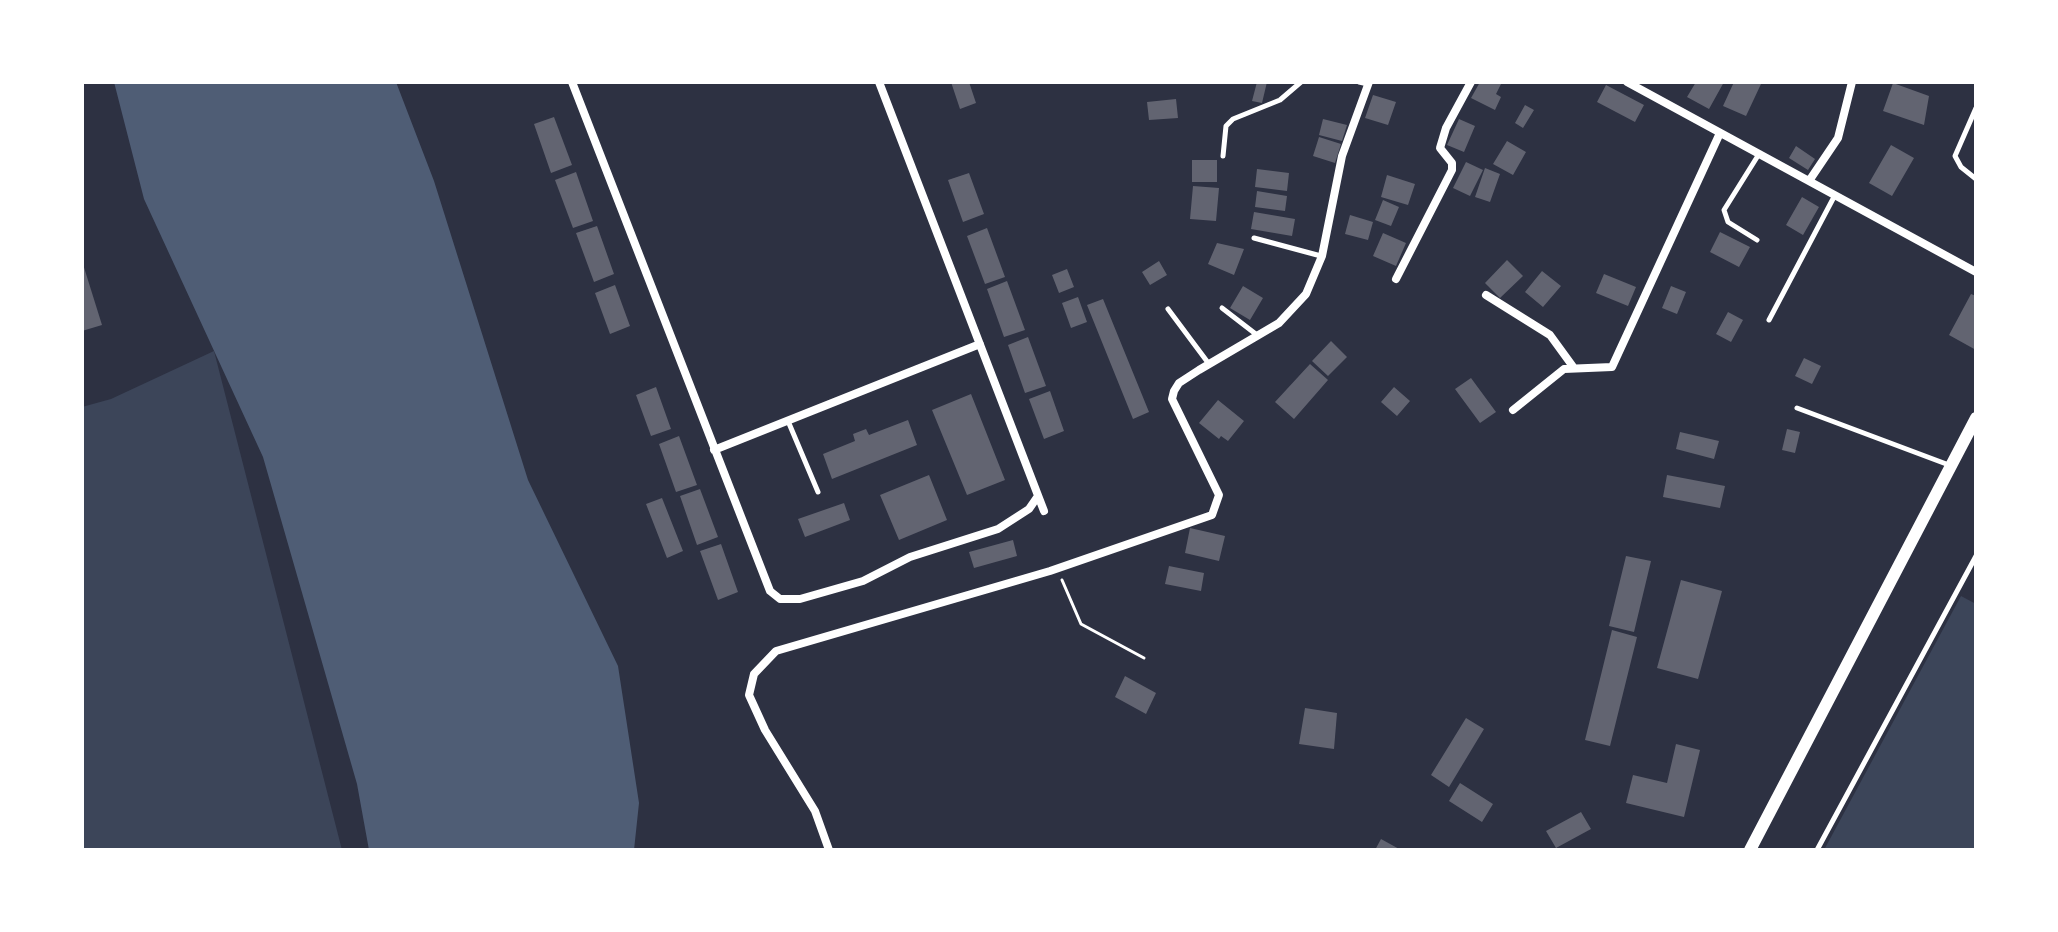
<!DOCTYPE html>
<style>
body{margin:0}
#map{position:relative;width:2058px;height:932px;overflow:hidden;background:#2d3142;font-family:Raleway,sans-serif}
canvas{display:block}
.frame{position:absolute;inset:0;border:84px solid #fff;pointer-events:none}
</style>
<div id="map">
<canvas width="2058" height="932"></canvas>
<div class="frame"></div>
</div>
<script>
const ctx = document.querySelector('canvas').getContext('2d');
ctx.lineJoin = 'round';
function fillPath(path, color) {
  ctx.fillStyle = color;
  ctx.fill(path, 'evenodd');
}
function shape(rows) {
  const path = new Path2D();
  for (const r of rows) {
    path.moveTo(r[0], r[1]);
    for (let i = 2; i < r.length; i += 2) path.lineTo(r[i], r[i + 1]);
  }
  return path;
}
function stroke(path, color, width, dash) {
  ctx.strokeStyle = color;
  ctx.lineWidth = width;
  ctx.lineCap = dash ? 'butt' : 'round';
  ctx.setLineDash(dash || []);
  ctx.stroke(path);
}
fillPath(shape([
 [214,351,342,850,82,850,82,407,111,399],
 [1961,596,1976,604,1976,850,1824,850]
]), '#3c4559');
fillPath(shape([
 [114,82,396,82,434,181,528,480,618,666,639,803,634,850,369,850,357,784,263,457,144,199]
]), '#4f5d75');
fillPath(shape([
 [951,82,969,82,976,103,960,109],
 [1257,82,1267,82,1262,103,1252,101],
 [1480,82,1502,82,1496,94,1501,97,1495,110,1471,98],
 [1696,82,1724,82,1709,109,1687,97],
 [1734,82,1761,84,1746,116,1723,106],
 [1893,83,1929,96,1924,125,1883,111],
 [1606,85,1644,105,1635,122,1597,102],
 [1373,95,1396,102,1388,125,1365,118],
 [1176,99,1178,118,1149,120,1147,102],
 [1525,105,1534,110,1523,128,1515,123],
 [554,117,572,165,551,173,534,124],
 [1323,119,1347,125,1342,141,1319,135],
 [1459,119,1475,126,1464,152,1447,145],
 [1319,137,1341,144,1335,163,1313,156],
 [1507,141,1526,152,1513,175,1493,164],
 [1891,145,1914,158,1892,196,1869,183],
 [1796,146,1815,159,1808,170,1789,158],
 [1192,160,1217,160,1217,182,1192,182],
 [1466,162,1483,170,1470,196,1453,188],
 [1485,168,1500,174,1490,202,1475,197],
 [1257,169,1289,173,1287,191,1255,187],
 [576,172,593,221,573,228,555,180],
 [969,173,984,214,963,222,948,180],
 [1387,175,1415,184,1408,205,1381,197],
 [1193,186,1219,188,1216,221,1190,219],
 [1257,191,1287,196,1285,211,1255,207],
 [1802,197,1819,207,1803,235,1786,225],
 [1383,200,1399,207,1391,226,1375,220],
 [1254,212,1295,219,1292,236,1251,229],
 [1350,215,1373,222,1368,240,1345,234],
 [597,226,614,274,594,282,576,233],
 [987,228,1005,277,985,284,967,236],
 [1720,232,1750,247,1739,267,1710,252],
 [1383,233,1406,243,1396,266,1373,256],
 [1217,243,1244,249,1234,275,1208,264],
 [1507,260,1523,276,1500,298,1485,283],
 [82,261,102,325,82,331],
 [1159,261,1167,275,1150,285,1142,272],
 [1067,269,1074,287,1059,293,1052,275],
 [1542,271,1561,286,1543,307,1525,292],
 [1604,274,1636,287,1628,306,1596,293],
 [1007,281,1025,330,1004,337,987,289],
 [615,285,630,326,610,334,595,293],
 [1243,286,1263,298,1250,320,1230,308],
 [1671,286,1686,292,1677,314,1662,308],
 [1971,294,1976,296,1976,350,1949,335],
 [1078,297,1087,322,1071,328,1062,303],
 [1103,299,1149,412,1133,419,1087,305],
 [1728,312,1743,320,1731,342,1716,334],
 [1028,337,1046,386,1025,393,1008,345],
 [1331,341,1347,357,1328,376,1312,361],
 [1804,358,1821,366,1812,384,1795,376],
 [1310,364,1328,380,1294,419,1275,402],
 [1471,378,1496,412,1480,423,1455,389],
 [656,387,671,429,651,436,636,395],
 [1394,387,1410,401,1397,416,1381,402],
 [1050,391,1064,431,1044,439,1029,399],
 [971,394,1005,480,967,495,932,410],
 [1218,400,1244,421,1228,441,1221,436,1219,439,1199,423],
 [908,420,917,445,832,479,823,454,855,441,853,434,866,429,869,435],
 [1787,429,1800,432,1795,453,1782,450],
 [1680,432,1719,441,1714,459,1676,449],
 [679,436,697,485,676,492,659,444],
 [929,475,947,520,899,540,880,495],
 [1667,475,1725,486,1720,508,1663,497],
 [700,489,718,537,697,545,680,496],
 [662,498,683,551,667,558,646,504],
 [844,503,850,520,805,537,798,519],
 [1190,528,1225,536,1219,561,1185,553],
 [1013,540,1017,556,974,568,969,552],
 [721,544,738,592,718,600,700,551],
 [1626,556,1651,561,1634,632,1609,626],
 [1169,566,1204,573,1201,591,1165,584],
 [1681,580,1722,591,1698,679,1657,668],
 [1612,630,1637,637,1610,746,1585,740],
 [1125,676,1156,693,1146,714,1115,697],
 [1305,708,1337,713,1334,749,1299,744],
 [1466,718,1484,729,1449,787,1431,775],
 [1676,744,1700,750,1684,817,1626,803,1633,775,1667,783],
 [1460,783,1493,804,1482,822,1449,801],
 [1581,812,1591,829,1556,848,1546,831],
 [1381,839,1401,850,1375,850]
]), '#626471');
stroke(shape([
 [1062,580,1081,624,1144,658]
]), '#fff', 3);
stroke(shape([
 [1359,82,1368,84],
 [1976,108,1955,156,1961,167,1976,179],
 [1223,156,1226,126,1233,119,1280,100,1301,82],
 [1254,238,1321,256],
 [1757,240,1728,222,1724,210,1759,154],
 [1222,308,1257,335],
 [1168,309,1209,364],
 [1769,320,1835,195],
 [1797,408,1949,465],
 [788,421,818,492],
 [1817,850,1976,556]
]), '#fff', 5);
stroke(shape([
 [572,82,770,591,780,599,800,599,863,581,910,557,998,529,1029,509,1038,496],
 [879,82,1044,511],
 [1627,82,1976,272],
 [1809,181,1838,138,1852,82],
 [1396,279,1452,170,1452,163,1440,148,1446,128,1471,82],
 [1486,295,1550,335,1574,368],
 [1513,410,1564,369,1612,367,1720,133],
 [714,450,980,344],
 [829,850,815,811,765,730,749,695,754,674,776,651,1050,571,1212,515,1219,495,1172,399,1174,391,1179,383,1199,370,1279,323,1306,294,1322,256,1342,156,1369,82]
]), '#fff', 8);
stroke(shape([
 [1750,850,1976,418]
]), '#fff', 12);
</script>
